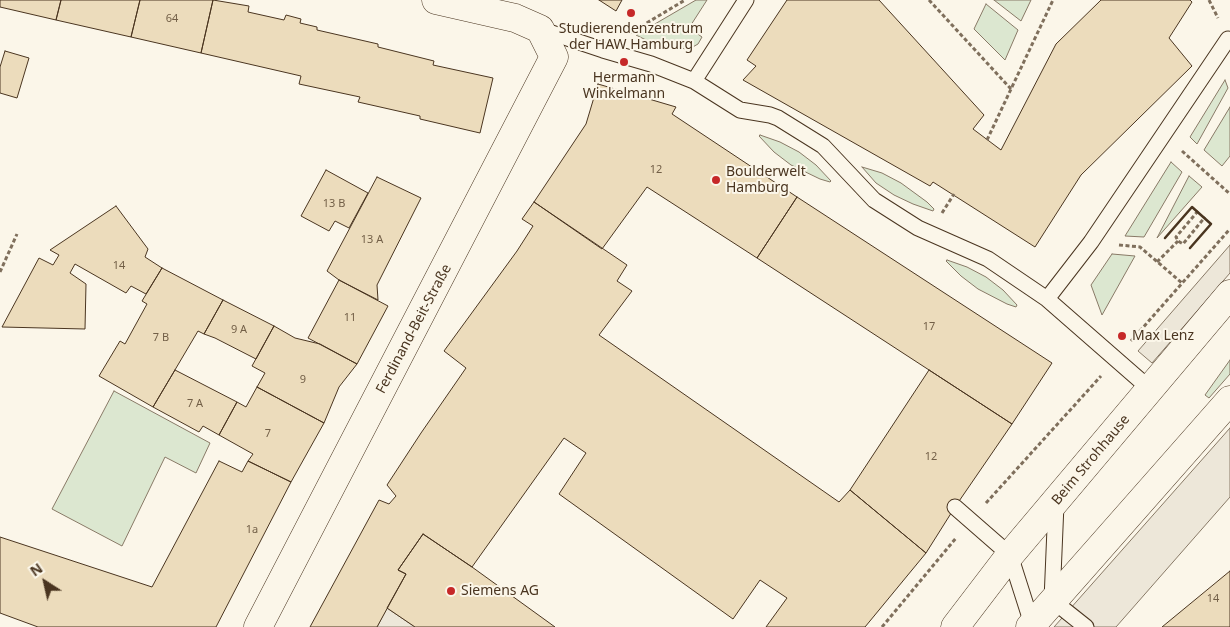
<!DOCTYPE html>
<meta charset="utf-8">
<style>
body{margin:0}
#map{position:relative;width:1230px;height:627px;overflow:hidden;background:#fbf6e9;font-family:"Noto Sans",sans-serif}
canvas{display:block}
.north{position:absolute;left:20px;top:557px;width:50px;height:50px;-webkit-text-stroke:4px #fbf6e9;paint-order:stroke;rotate:325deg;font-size:14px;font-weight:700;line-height:20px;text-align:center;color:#4a3520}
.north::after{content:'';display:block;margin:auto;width:18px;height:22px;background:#4a3520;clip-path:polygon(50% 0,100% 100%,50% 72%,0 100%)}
</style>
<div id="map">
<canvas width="1230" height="627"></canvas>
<div class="north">N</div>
</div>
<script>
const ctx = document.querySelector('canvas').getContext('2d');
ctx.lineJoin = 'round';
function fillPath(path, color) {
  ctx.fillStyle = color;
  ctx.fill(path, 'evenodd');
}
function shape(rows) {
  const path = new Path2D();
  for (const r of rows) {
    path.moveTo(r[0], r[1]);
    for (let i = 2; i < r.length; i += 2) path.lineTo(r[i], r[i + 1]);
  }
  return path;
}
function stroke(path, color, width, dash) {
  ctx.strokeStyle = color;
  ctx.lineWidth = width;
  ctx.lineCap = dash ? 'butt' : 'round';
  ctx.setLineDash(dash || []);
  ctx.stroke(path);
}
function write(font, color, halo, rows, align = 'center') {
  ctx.font = font + ' "Noto Sans",sans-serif';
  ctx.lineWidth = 4;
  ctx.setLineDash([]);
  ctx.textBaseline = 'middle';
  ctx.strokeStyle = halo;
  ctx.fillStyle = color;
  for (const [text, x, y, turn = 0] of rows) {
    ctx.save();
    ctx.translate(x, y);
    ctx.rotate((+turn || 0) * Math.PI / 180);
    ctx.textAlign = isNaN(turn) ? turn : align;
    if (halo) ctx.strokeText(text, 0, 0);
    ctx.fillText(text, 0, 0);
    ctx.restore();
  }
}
const green = shape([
 [696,0,707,0,689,28,702,37,698,44,691,48,686,49,652,43,636,35,696,0],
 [994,0,1031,0,1021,21,994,0],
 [986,4,1018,30,1005,60,974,29,986,4],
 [1225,80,1228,88,1197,144,1190,137,1225,80],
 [1230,107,1230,156,1222,166,1204,150,1230,107],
 [760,135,780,142,799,152,816,165,831,181,830,182,820,179,791,165,774,152,759,136,760,135],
 [1171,162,1182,172,1144,237,1125,236,1171,162],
 [862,167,882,173,901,183,927,202,934,209,933,211,913,204,894,195,876,183,862,167],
 [1189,176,1202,187,1157,238,1189,176],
 [1112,254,1135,256,1102,315,1091,285,1112,254],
 [947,260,967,267,986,277,1003,290,1017,305,1016,307,1007,304,978,289,961,276,946,261,947,260],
 [1230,360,1230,374,1209,398,1205,395,1230,360],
 [114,391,210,443,196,473,165,457,122,546,52,509,114,391]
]);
fillPath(green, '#dce7d0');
stroke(green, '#887966', 1);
const parking = shape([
 [1230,245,1230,273,1152,363,1138,351,1230,245],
 [1230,428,1230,497,1116,627,1054,627,1230,428],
 [387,608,415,627,377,627,387,608]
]);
fillPath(parking, '#ede7d9');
stroke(parking, '#887966', 1);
const building = shape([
 [0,0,61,0,56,20,0,7,0,0],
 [61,0,140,0,131,37,56,20,61,0],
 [140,0,213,0,201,53,131,37,140,0],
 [213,0,249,6,248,12,284,20,286,15,301,19,300,23,317,27,317,30,378,44,378,47,434,61,433,65,493,78,480,133,420,119,420,116,358,102,360,97,299,84,301,76,201,53,213,0],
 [599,0,622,0,616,11,599,0],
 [787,0,879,0,984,115,973,129,1001,150,1056,44,1101,0,1190,0,1192,2,1169,38,1192,66,1081,175,1035,247,933,182,930,186,743,80,756,66,747,60,787,0],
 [5,51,29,58,17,98,0,93,0,67,5,51],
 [598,84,676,107,672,114,797,197,757,258,647,187,602,249,534,202,586,124,598,84],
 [326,170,368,193,349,228,335,221,329,231,301,216,326,170],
 [377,177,421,198,377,285,378,300,339,280,327,271,377,177],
 [797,197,1052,363,1012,424,757,258,797,197],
 [534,202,627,265,617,281,632,291,599,335,839,502,850,490,926,553,865,627,766,627,787,598,760,580,733,619,559,494,586,453,564,438,472,567,423,534,398,570,406,574,377,627,310,627,379,500,389,504,396,496,387,485,421,433,466,368,444,351,517,251,533,226,522,219,534,202],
 [116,206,148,249,145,257,162,268,146,294,131,286,126,293,75,264,70,273,86,284,85,329,2,327,39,258,53,265,59,255,50,250,116,206],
 [162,268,223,300,204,334,198,331,153,407,99,376,120,341,125,344,147,304,142,301,162,268],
 [339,280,388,306,357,364,308,338,339,280],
 [223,300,274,326,256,359,215,338,204,334,223,300],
 [274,326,295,338,320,344,357,364,339,387,324,423,257,387,265,373,252,366,274,326],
 [175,370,237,402,219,435,203,426,199,432,153,407,175,370],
 [929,370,1012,424,955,507,926,553,850,490,929,370],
 [257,387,324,423,291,482,248,461,253,454,219,435,237,402,246,407,257,387],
 [219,461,242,472,248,461,291,482,216,627,38,627,0,613,0,537,152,587,219,461],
 [423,534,472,567,555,627,415,627,387,608,406,574,398,570,423,534],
 [1230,571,1230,627,1162,627,1230,571]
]);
fillPath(building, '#ecdcbc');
stroke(building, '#4a3520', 1);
const lane = shape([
 [540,29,603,50,651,64,694,81,746,0],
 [694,81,740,110,770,115,778,118,823,146,874,200,918,228,988,259,1047,299,1150,389],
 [1047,299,1091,242,1228,39,1230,40],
 [1056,504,1052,600,1086,627],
 [955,507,1010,555,1032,624]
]);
const street = shape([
 [258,627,554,57,540,29,515,18,436,0]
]);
const secondary = shape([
 [955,627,1010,555,1230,294],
 [1030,627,1230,400]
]);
stroke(lane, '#4a3520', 17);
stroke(street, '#4a3520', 29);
stroke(secondary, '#4a3520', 29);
stroke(shape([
 [929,0,1011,89],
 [1209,0,1218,18],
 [630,33,685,0],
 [987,140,1053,0],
 [1182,151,1230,194],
 [1198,211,1176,237,1178,241,1183,244,1205,217],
 [942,213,954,194],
 [1119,245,1140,247,1182,283],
 [1157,262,1178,241],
 [0,272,17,234],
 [1131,341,1230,229],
 [986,503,1101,376],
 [882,627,956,538]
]), '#7f6f5c', 3, [4, 2.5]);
stroke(lane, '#fbf6e9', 15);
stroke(street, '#fbf6e9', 28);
stroke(secondary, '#fbf6e9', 28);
stroke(shape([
 [1165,238,1192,207,1211,224,1190,248]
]), '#4a3520', 2.5);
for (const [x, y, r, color] of [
 [631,13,5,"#c62828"],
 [624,62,5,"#c62828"],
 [716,180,5,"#c62828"],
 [1122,336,5,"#c62828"],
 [451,591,5,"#c62828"]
]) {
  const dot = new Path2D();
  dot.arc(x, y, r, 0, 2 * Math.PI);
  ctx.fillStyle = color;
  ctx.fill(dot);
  stroke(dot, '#fbf6e9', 2);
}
write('11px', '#725f47', null, [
 ["64",172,19],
 ["12",656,170],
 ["13 B",334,204],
 ["13 A",372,240],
 ["14",119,266],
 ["11",350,318],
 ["17",929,327],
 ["9 A",239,330],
 ["7 B",161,338],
 ["9",303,380],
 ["7 A",195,404],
 ["7",268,434],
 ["12",931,457],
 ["1a",252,530],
 ["14",1213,599]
]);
write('14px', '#4a3520', '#fbf6e9', [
 ["Studierendenzentrum",631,29,"center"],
 ["der HAW Hamburg",631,45,"center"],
 ["Hermann",624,78,"center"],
 ["Winkelmann",624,94,"center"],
 ["Boulderwelt",726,172],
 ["Hamburg",726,188],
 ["Max Lenz",1132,336],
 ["Siemens AG",461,591]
], 'left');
write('14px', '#4a3520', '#fbf6e9', [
 ["Ferdinand-Beit-Straße",414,329,-62],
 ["Beim Strohhause",1091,460,-50]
]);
</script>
